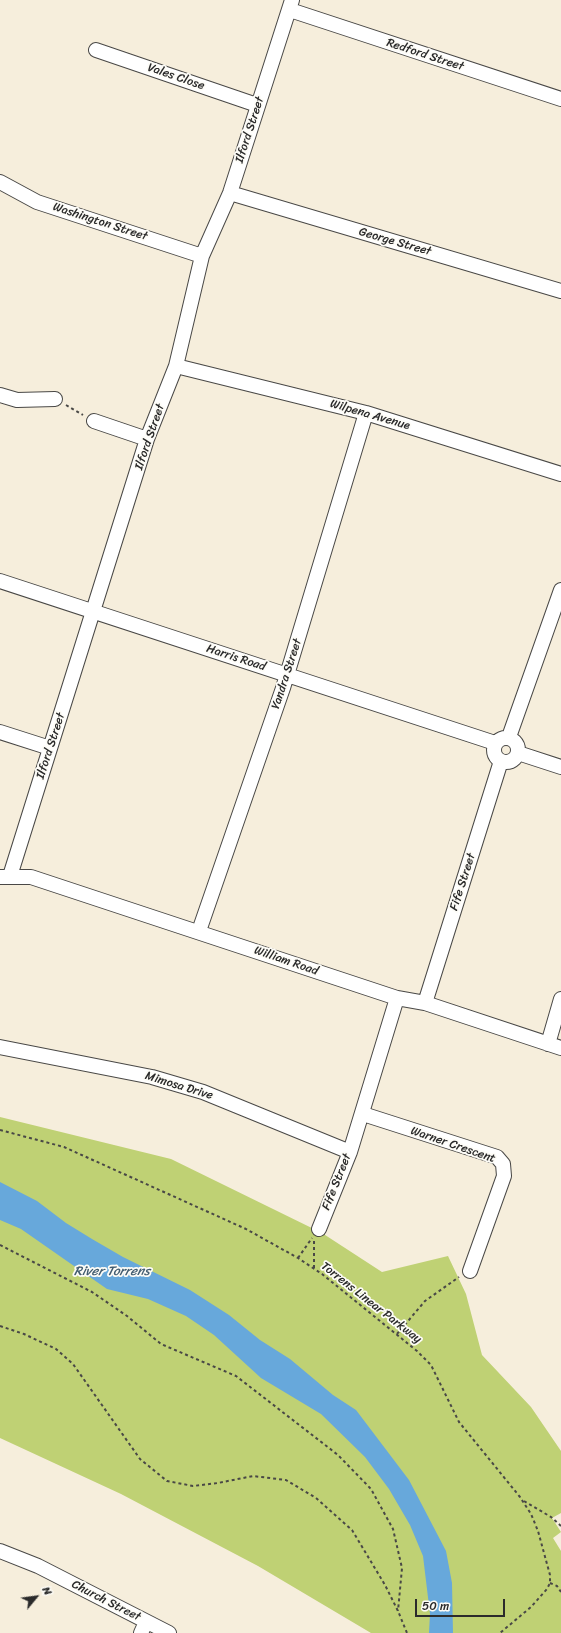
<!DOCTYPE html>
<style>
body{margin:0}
#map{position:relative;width:561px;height:1633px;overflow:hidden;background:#f6eedc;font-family:Sriracha,sans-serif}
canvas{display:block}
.north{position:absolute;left:16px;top:1577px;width:40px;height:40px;-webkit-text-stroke:3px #fdfcf7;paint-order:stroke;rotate:61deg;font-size:11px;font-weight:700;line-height:16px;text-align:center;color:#2b2b2b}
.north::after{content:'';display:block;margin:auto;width:14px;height:18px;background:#2b2b2b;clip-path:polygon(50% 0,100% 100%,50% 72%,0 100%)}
.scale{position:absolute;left:415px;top:1599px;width:90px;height:18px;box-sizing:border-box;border:2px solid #2b2b2b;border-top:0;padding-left:5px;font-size:12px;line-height:14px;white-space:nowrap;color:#2b2b2b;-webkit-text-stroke:3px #fdfcf7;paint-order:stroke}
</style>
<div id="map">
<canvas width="561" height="1633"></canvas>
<div class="north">N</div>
<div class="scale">50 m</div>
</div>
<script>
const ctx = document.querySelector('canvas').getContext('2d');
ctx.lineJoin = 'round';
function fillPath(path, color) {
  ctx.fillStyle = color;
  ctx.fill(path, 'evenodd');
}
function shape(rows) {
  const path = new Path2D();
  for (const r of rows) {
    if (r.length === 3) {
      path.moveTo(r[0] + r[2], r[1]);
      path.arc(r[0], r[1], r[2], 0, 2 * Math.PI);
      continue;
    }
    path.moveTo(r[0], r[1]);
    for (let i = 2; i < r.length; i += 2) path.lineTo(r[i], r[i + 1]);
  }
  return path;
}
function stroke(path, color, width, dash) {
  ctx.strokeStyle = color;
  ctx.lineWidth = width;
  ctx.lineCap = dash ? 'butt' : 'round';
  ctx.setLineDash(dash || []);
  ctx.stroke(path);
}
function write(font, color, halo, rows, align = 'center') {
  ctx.font = font + ' Sriracha,sans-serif';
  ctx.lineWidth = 3.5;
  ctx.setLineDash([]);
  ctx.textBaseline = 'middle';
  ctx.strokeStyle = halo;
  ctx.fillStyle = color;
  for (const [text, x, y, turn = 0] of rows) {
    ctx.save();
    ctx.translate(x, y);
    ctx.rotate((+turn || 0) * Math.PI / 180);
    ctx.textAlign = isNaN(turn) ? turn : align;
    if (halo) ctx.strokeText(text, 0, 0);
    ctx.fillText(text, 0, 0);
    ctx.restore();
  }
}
fillPath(shape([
 [0,1117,171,1159,322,1233,382,1272,448,1256,466,1294,482,1355,531,1407,561,1451,561,1513,552,1518,561,1532,553,1538,561,1551,561,1633,371,1633,258,1566,121,1494,0,1438]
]), '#bfd174');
fillPath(shape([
 [0,1182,37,1201,66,1223,92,1239,123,1257,190,1290,229,1315,260,1340,290,1359,333,1395,356,1410,409,1480,446,1551,452,1583,453,1633,429,1633,430,1614,423,1556,410,1525,389,1489,365,1457,321,1414,261,1378,214,1335,186,1316,148,1299,107,1289,21,1229,0,1220]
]), '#67a8db');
const minor = shape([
 [290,10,561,99],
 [96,50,257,105],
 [0,182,37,202,202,256],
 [230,193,561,291],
 [176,366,366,413,561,474],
 [0,395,17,400,55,399],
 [94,421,147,439],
 [0,581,495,743],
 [0,732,50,748],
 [509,737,561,590],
 [506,750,12],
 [518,753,561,767],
 [10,876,147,439,176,366,202,256,230,193,292,0],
 [0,877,31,877,397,998,425,1003,561,1048],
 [199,931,283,688,366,413],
 [425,1003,501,761],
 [548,1044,561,999],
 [0,1047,152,1077,203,1092,350,1152],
 [363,1114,497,1157,503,1164,504,1176,470,1271],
 [319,1229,350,1152,397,998],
 [0,1551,38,1566,169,1633],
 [141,1633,146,1622]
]);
stroke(minor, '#494846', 16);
stroke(shape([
 [66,405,83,415],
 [0,1130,64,1147,246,1229,298,1258,322,1274,417,1351,431,1365,459,1422,520,1497,531,1514,538,1531,550,1575,550,1583,547,1589,531,1607,500,1633],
 [0,1245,92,1292,127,1316,161,1344,236,1376,338,1455,371,1489,393,1529,402,1568,398,1611],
 [298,1258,312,1238],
 [314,1268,314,1240],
 [0,1326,24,1334,56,1349,73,1364,140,1459,167,1481,193,1486,218,1483,253,1476,286,1480,316,1498,352,1530,385,1585,398,1611,407,1633],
 [397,1334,425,1301,459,1277],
 [524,1501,551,1517,561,1526],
 [550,1583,557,1586,561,1592]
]), '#494846', 2, [3, 3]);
stroke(minor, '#fff', 14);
write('12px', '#2b2b2b', '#fdfcf7', [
 ["Redford Street",425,55,18],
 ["Vales Close",176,77,19],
 ["Ilford Street",250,130,-72],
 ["Washington Street",100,222,18],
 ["George Street",395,242,16],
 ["Wilpena Avenue",370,415,16],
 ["Ilford Street",150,437,-71],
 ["Harris Road",236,658,18],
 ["Yandra Street",287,674,-72],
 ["Ilford Street",51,746,-72],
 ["Fife Street",463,882,-72],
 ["William Road",286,961,19],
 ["Mimosa Drive",179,1086,17],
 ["Warner Crescent",453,1145,19],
 ["Fife Street",337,1182,-68],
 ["Torrens Linear Parkway",371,1303,38],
 ["Church Street",106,1601,27]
]);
write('italic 13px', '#435d71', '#fdfcf7', [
 ["River Torrens",112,1272]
]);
</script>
